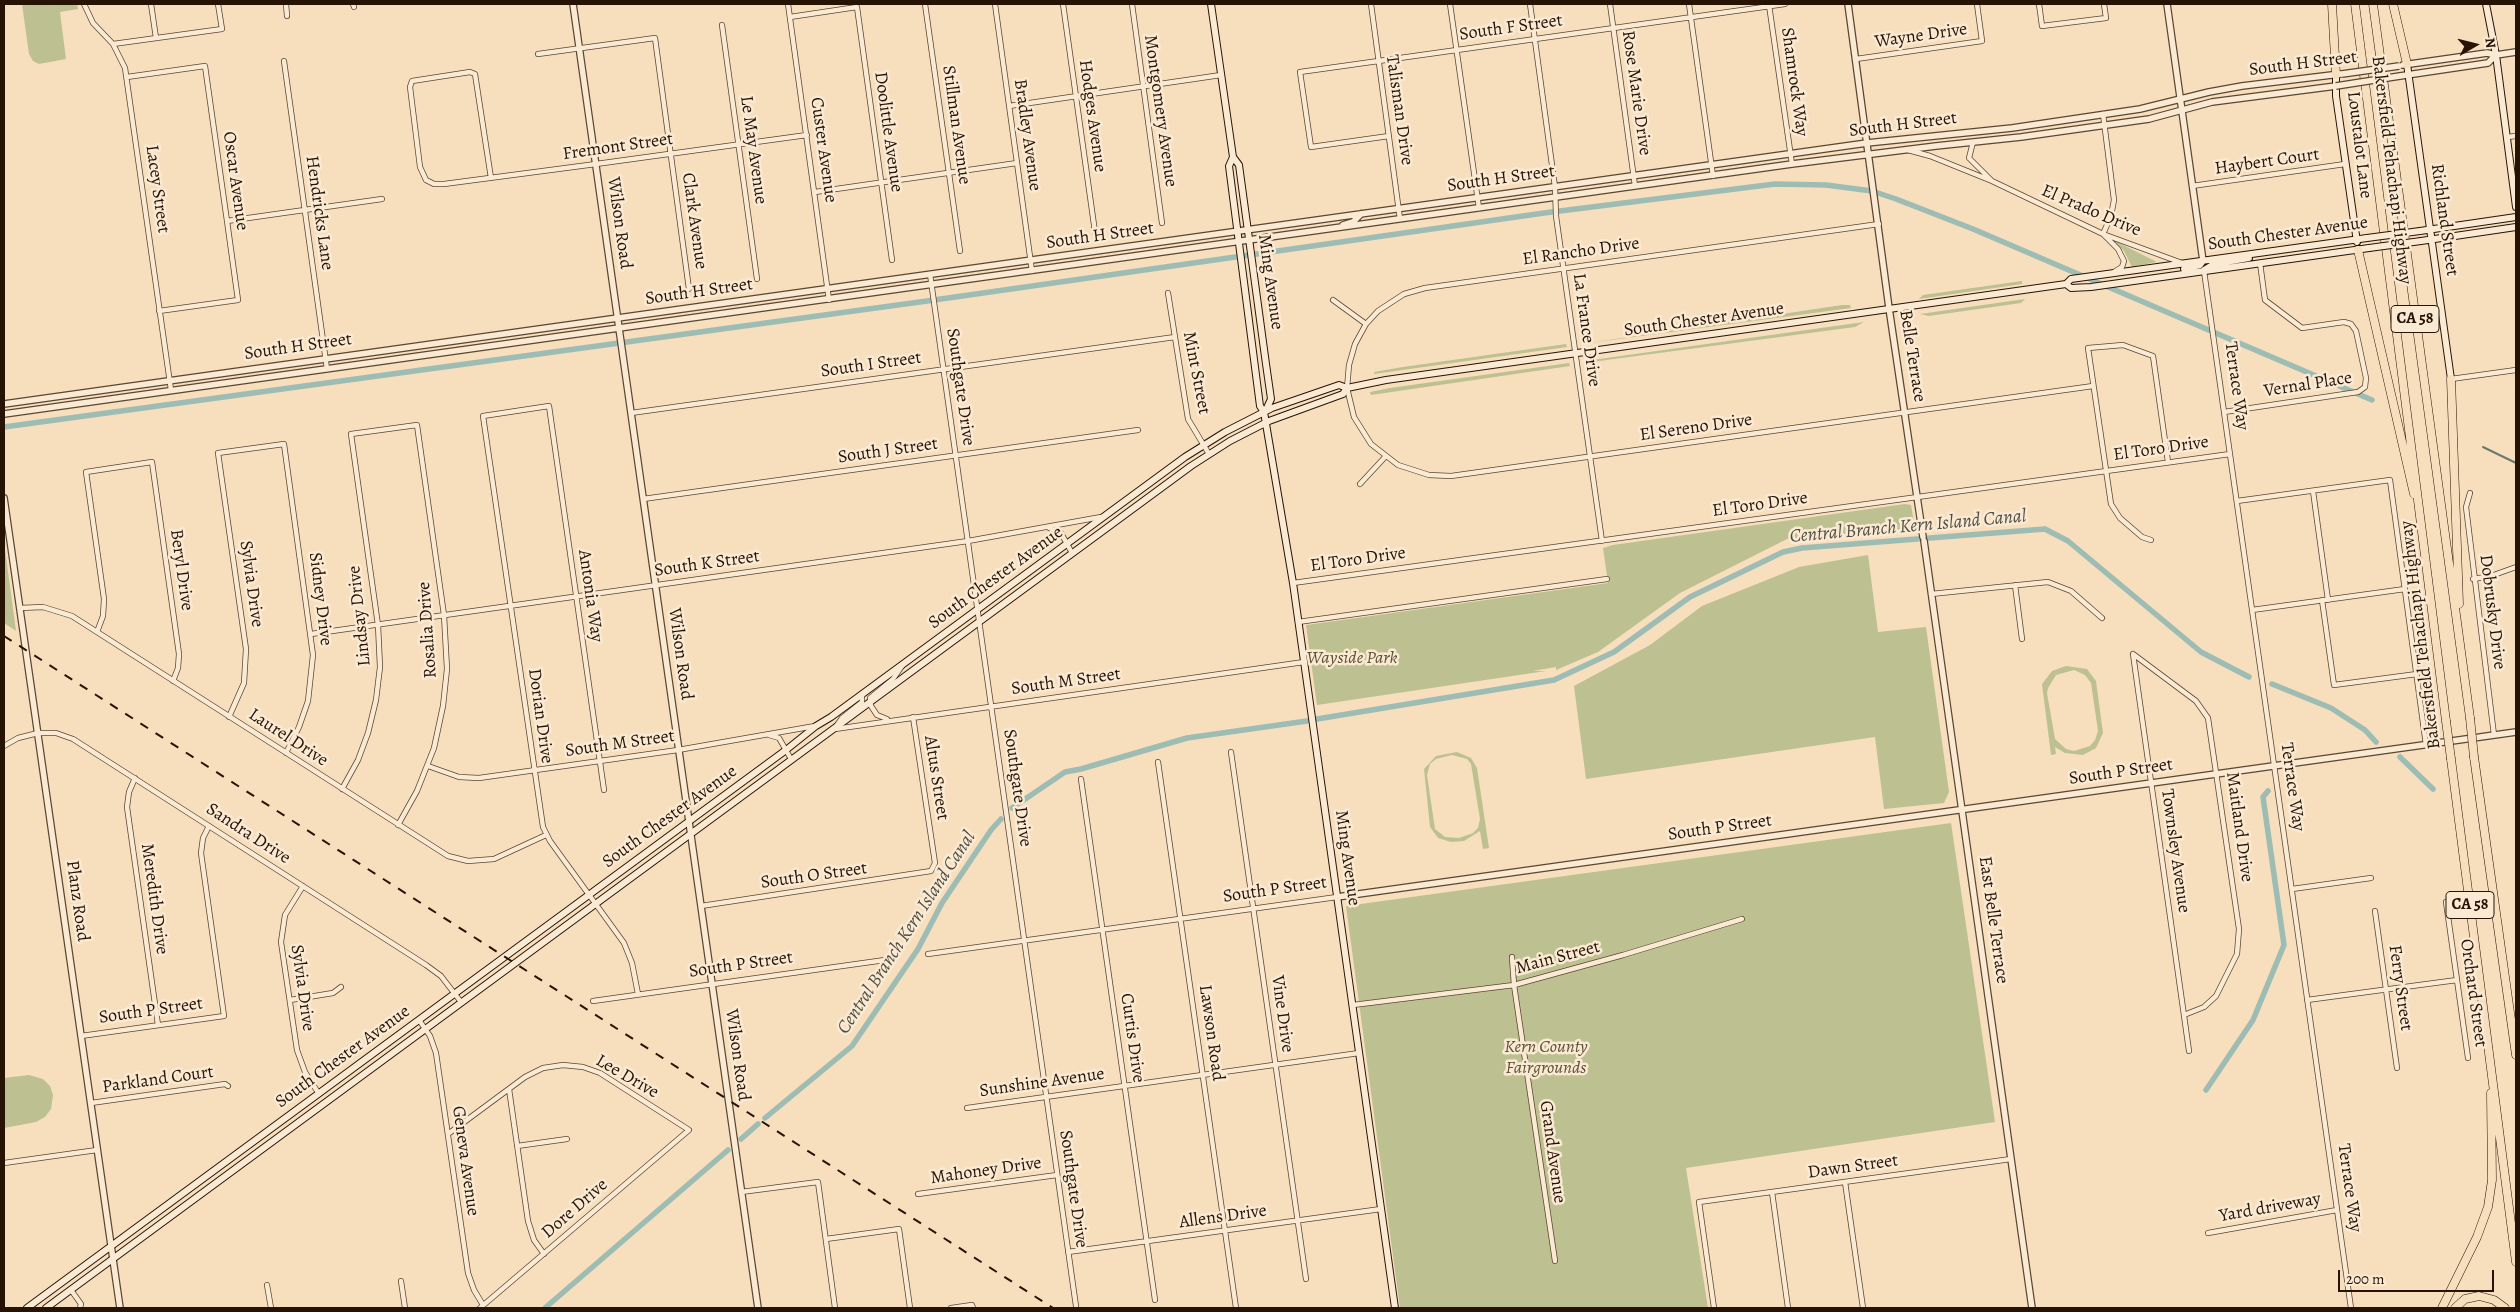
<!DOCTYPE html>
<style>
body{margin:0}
#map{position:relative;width:2520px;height:1312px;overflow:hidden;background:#f7debd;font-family:Alegreya,serif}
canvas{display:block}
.frame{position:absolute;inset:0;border:5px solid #271304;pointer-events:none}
.north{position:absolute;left:2450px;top:20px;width:50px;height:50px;-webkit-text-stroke:4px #faead4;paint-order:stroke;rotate:82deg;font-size:14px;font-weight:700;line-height:20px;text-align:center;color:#271304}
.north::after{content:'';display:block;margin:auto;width:18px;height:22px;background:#271304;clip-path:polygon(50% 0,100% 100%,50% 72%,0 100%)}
.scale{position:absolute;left:2338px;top:1270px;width:156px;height:22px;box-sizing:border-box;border:2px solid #271304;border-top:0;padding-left:6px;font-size:15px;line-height:18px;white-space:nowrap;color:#271304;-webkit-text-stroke:4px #faead4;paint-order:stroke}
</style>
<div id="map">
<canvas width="2520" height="1312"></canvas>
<div class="frame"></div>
<div class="north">N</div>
<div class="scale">200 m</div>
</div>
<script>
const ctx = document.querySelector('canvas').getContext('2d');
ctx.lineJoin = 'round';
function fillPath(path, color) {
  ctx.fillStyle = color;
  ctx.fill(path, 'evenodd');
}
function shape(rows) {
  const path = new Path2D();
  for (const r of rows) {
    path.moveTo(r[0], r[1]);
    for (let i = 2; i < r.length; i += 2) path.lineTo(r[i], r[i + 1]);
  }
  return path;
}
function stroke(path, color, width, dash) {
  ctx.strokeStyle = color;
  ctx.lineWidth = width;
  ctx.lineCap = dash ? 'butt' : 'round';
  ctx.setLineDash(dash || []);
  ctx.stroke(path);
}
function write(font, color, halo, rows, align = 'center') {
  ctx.font = font + ' Alegreya,serif';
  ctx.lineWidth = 5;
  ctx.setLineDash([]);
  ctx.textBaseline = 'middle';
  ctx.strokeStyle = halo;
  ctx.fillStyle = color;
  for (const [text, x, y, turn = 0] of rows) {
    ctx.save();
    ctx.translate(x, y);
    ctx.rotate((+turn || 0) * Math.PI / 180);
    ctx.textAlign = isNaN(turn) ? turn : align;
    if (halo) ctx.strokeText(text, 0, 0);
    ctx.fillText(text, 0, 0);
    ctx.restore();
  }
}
fillPath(shape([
 [22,4,77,4,78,9,60,12,66,59,39,64,33,61,29,54],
 [2113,240,2155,261,2156,262,2132,267,2124,251],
 [2022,281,2022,284,1919,299,1923,295],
 [2025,299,2021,303,1929,316,1920,314],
 [1842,305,1850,305,1851,308,1582,344],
 [1864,322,1855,327,1584,363,1585,361],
 [1566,344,1567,347,1374,374,1374,372,1403,367],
 [1569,363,1570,366,1371,395,1370,392,1390,388],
 [1905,504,1911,505,1915,528,1787,539,1680,593,1598,652,1556,670,1556,667,1533,671,1546,671,1317,705,1306,625,1608,583,1603,548,1613,545],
 [4,542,16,631,4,623],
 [1868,555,1878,632,1926,627,1949,792,1944,803,1884,809,1875,737,1586,779,1574,686,1650,645,1702,606,1799,567],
 [2066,666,2087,669,2096,681,2103,733,2096,748,2083,755,2065,753,2055,747,2056,754,2051,755,2042,684,2052,671],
 [2074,670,2085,675,2091,683,2098,731,2095,740,2090,746,2074,751,2066,749,2055,739,2047,693,2048,688,2056,675],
 [1457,752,1471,758,1477,768,1489,848,1483,849,1480,831,1464,841,1451,842,1438,838,1430,827,1424,769,1436,756],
 [1452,755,1467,759,1471,764,1480,819,1478,828,1473,833,1459,838,1445,837,1435,829,1427,775,1430,764,1436,759],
 [1951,823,1995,1122,1686,1168,1708,1308,1400,1308,1346,906],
 [29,1075,43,1079,50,1086,53,1095,51,1109,45,1117,36,1122,4,1128,4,1078]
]), '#bdc191');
stroke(shape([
 [2483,447,2516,463]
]), '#6e786d', 2);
stroke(shape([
 [4,427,927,301,1544,213,1775,184,1826,185,1872,191,1896,199,1973,229,2372,400],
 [2272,684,2331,708,2365,730,2376,742],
 [1317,719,1554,680,1614,652,1690,597,1783,552,1802,548,2045,529,2068,541,2201,652,2249,677],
 [2400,757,2433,789],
 [1012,808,1065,772,1081,769,1187,738,1307,721],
 [2206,1090,2253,1020,2284,945,2263,797,2268,791],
 [765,1118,852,1046,918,949,942,903,991,830,1001,819],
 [741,1139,758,1124],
 [545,1308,728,1150]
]), '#9dbcb3', 5.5);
const minor = shape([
 [84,4,93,23,113,44,125,68,171,390],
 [151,4,156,38],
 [286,4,287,16],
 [353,4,354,7],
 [788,4,829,300],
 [925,4,960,251],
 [995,4,1032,271],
 [1063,4,1095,232],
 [1132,4,1162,223],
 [1371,4,1400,219],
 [1450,4,1479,208],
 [1530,4,1555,187,1556,216,1602,541],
 [1610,4,1635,186],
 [1689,4,1713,176],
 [2039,4,2042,26,2106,18,2104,4],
 [1769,5,1792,164],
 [790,17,857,7,892,260],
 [722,25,757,279],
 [113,44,222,29,218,4],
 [538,54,655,38,689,289],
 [1856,59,1982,41,1977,4],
 [284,61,327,369],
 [127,77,205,66,227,221,238,300,159,311],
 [1009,106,1221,75],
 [2103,114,2114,200,2111,216,2103,234,2118,249,2124,261,2122,267,2114,272],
 [1389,136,1311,147,1300,72,1785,4],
 [2507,137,2516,136],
 [1973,142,1969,158,1991,180],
 [1908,150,1930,156,1992,181,2103,234,2182,263],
 [491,178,475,74,470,72,412,81,410,87,420,167,426,180,434,184,444,184,596,164,807,135],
 [2192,186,2345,164],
 [815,192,1017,163],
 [227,221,382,199],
 [1879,224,1425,288,1404,294,1378,311,1366,324,1355,344,1349,365,1347,388,1354,417,1371,444,1398,465,1429,475,1451,476,2093,386],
 [2204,271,2351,1308],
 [930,274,1076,1306],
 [1168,293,1188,419,1209,454],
 [1333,300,1366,324],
 [2451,379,2516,370],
 [2224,412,2358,392,2365,387,2366,378,2356,331,2351,324,2344,322,2302,328,2265,300,2260,263],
 [631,413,1175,337],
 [1360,484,1385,457],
 [2313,491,2328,600],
 [2470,493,2466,507,2494,735],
 [643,499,1138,430],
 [2237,501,2390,480,2426,745],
 [1049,528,1061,533,1072,553],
 [2151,540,2142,537,2120,518,2111,504,2088,348,2123,345,2153,356,2168,462],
 [2473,579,2491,576,2516,567],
 [1293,583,2230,454],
 [2015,585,2022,639],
 [1931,594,2048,582,2071,591,2102,618],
 [2322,600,2334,685,2417,674],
 [20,608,43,607,72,616,448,856,468,861,494,859,546,835],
 [2252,610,2405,589],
 [1298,622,1607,579],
 [97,632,103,616,104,599,86,472,152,462,179,654,178,668,173,681],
 [311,634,968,541,1101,517],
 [2133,654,2196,701,2208,718,2239,929,2237,954,2216,996,2204,1007,2184,1015],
 [2133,654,2189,1051],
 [229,717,244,683,246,649,218,453,284,444,313,655,308,701,299,727,286,753],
 [887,719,877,715,871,706,870,698,893,679,902,666],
 [837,725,842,718,862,702,862,694],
 [835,729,1304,662],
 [769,735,779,738,791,759],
 [4,746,18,738,38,733,56,733,73,739,426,965,441,976,461,1002],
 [1231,752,1306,1279],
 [1158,762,1236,1308],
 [428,766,459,777,479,778,678,750,815,726],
 [135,778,129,792,127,807,158,1025],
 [1081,779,1155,1300],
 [342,789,358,760,368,733,376,700,380,667,378,625,351,434,417,425,444,615,447,669,443,706,434,748,417,791,398,825],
 [604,790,549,406,483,416,543,827,550,841,624,943,632,963,638,994],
 [303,886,285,915,281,942,297,1050,305,1072,319,1094],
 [2292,889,2371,878],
 [2446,902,2468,1058],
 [701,906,931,871,935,863,913,717],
 [2375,911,2397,1068],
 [928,954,1337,897],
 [1512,957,1514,985,1555,1261],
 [290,1000,333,993,341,987],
 [2307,1000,2457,980],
 [593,1001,892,959],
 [1353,1005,1514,985,1623,955,1742,919],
 [419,1020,430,1036,436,1053,468,1273,474,1290,483,1305],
 [81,1036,224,1016,201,853,203,838,209,826],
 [509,1089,528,1221,534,1240,544,1254],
 [91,1103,225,1084,228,1086],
 [967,1108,1359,1053],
 [448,1134,525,1077,543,1068,563,1065,583,1067,600,1073,689,1130,480,1308],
 [517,1146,567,1139],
 [4,1163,97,1150],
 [1845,1182,1863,1308],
 [741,1192,818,1182,835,1308],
 [1772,1192,1788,1308],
 [918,1194,1057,1175],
 [2208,1233,2337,1210],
 [826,1239,899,1229,910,1308],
 [1068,1252,1381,1209],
 [401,1281,405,1308],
 [267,1285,271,1308],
 [71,1290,81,1304,80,1308],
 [951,1308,972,1305,973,1308],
 [1714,1308,1699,1202,2011,1159]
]);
const tertiary = shape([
 [573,4,758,1308],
 [1848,4,1889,308,1923,537],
 [2167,4,2203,261],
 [2403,65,2487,53,2496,55,2516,52],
 [2400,76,2488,63,2496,55],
 [1343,225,1353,222,1361,214],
 [4,404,1867,143,2012,128,2140,109,2209,92,2242,86,2340,74],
 [4,414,1792,164,1936,146,2021,137,2149,119,2212,102,2336,86],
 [4,498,120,1308],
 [1924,541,2032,1308],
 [1337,897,2516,732]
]);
const secondary = shape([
 [1211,4,1233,157,1239,165,1266,364,1271,399,1266,410],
 [2486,4,2496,55,2516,207],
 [2407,64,2451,379],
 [2336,75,2336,96,2357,242],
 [1233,157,1229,166,1260,406,1264,412,1293,583,1395,1308],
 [2420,231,2516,217],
 [2421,241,2516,227],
 [2184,269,2200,265,2203,261],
 [2204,270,2214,264,2249,258],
 [2066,284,2071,288,2091,287,2369,248],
 [27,1308,786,750,816,726,831,717,1185,457,1225,432,1272,408,1339,385,1347,388],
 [46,1308,1191,466,1230,441,1269,421,1343,394,1347,388,1386,380,2066,284,2071,279,2367,238]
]);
const motorway = shape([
 [2332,4,2336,75],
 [2355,4,2446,721],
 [2373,4,2470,718],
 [2393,4,2407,64],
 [2358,250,2414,494],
 [2451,379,2459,604],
 [2474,757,2516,1055],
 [2451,759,2516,1262],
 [2442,1308,2477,1237,2488,1207,2492,1180,2491,1093],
 [2455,1308,2465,1299,2479,1296,2494,1300,2505,1308]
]);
stroke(minor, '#5b4632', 6);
stroke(tertiary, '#5b4632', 8);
stroke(secondary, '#271304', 8);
stroke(motorway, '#271304', 9);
stroke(minor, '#faead4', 4.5);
stroke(tertiary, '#faead4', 5.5);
stroke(secondary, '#faead4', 6);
stroke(motorway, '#f7debd', 8);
stroke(shape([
 [4,636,1053,1308]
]), '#271304', 2, [9, 9]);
const tertiaryBridge = shape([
 [2342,74,2399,66],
 [2336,86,2400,76]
]);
const secondaryBridge = shape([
 [2367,238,2420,231],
 [2369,248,2421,241]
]);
const motorwayBridge = shape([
 [2470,718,2474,757],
 [2446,721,2451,759]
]);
stroke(tertiaryBridge, '#5b4632', 8, []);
stroke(secondaryBridge, '#271304', 8, []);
stroke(motorwayBridge, '#271304', 9, []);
stroke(tertiaryBridge, '#faead4', 5.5);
stroke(secondaryBridge, '#faead4', 6);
stroke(motorwayBridge, '#f7debd', 8);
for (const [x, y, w] of [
 [2415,319,48],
 [2470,905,48]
]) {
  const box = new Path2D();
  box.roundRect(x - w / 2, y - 13.5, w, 27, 4);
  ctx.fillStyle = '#faead4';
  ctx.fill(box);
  stroke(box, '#271304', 1);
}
write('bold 16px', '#271304', null, [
 ["CA 58",2415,319],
 ["CA 58",2470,905]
]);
write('18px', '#271304', '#faead4', [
 ["South F Street",1511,28,-8],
 ["Wayne Drive",1921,36,-8],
 ["South H Street",2303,64,-7],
 ["Shamrock Way",1794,82,82],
 ["Rose Marie Drive",1636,93,82],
 ["Talisman Drive",1399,110,82],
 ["Montgomery Avenue",1160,111,82],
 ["Hodges Avenue",1092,116,82],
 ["Stillman Avenue",956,125,82],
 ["South H Street",1903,125,-7],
 ["Doolittle Avenue",888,132,82],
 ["Bradley Avenue",1027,135,82],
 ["Loustalot Lane",2359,145,83],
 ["Fremont Street",618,147,-8],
 ["Le May Avenue",753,150,82],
 ["Custer Avenue",823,150,82],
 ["Haybert Court",2267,162,-8],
 ["Bakersfield Tehachapi Highway",2391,170,83],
 ["South H Street",1501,179,-8],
 ["Oscar Avenue",235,181,82],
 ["Lacey Street",157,189,82],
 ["El Prado Drive",2091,211,23],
 ["Hendricks Lane",319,213,82],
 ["Richland Street",2444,220,82],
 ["Clark Avenue",694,221,82],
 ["Wilson Road",619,223,82],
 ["South Chester Avenue",2288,234,-8],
 ["South H Street",1100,236,-8],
 ["El Rancho Drive",1581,252,-8],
 ["Ming Avenue",1270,282,82],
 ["South H Street",699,292,-8],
 ["South Chester Avenue",1704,320,-8],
 ["La France Drive",1586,330,82],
 ["South H Street",298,347,-8],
 ["Belle Terrace",1912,356,81],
 ["South I Street",871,365,-8],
 ["Mint Street",1196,373,79],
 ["Vernal Place",2308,385,-9],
 ["Terrace Way",2236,386,82],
 ["Southgate Drive",960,387,82],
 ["El Sereno Drive",1696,428,-8],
 ["El Toro Drive",2161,449,-8],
 ["South J Street",888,451,-8],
 ["El Toro Drive",1760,505,-8],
 ["El Toro Drive",1358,560,-8],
 ["South K Street",707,564,-8],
 ["Beryl Drive",181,570,82],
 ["South Chester Avenue",996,578,-36],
 ["Sylvia Drive",251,584,82],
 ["Antonia Way",590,596,82],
 ["Sidney Drive",320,599,83],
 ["Dobrusky Drive",2492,612,83],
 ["Lindsay Drive",360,616,-96],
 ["Rosalia Drive",428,630,-94],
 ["Bakersfield Tehachapi Highway",2421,635,-97],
 ["Wilson Road",680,654,82],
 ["South M Street",1066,682,-8],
 ["Dorian Drive",540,716,82],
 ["Laurel Drive",288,738,33],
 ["South M Street",620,744,-8],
 ["South P Street",2121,772,-8],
 ["Altus Street",936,778,81],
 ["Terrace Way",2292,787,82],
 ["Southgate Drive",1017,788,82],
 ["South Chester Avenue",670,817,-36],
 ["Maitland Drive",2239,827,82],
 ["South P Street",1720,828,-8],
 ["Sandra Drive",248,834,33],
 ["Townsley Avenue",2175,851,82],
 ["Ming Avenue",1347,858,82],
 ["South O Street",814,876,-8],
 ["South P Street",1275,890,-8],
 ["Meredith Drive",154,899,82],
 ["Planz Road",77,901,82],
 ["East Belle Terrace",1993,920,82],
 ["Main Street",1558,958,-15],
 ["South P Street",741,965,-8],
 ["Sylvia Drive",302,988,82],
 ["Ferry Street",2400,988,82],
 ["Orchard Street",2473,993,82],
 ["South P Street",151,1011,-8],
 ["Vine Drive",1282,1014,82],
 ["Lawson Road",1211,1033,82],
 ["Curtis Drive",1132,1038,82],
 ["Wilson Road",737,1055,82],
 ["South Chester Avenue",343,1057,-36],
 ["Lee Drive",627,1077,30],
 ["Parkland Court",158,1080,-8],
 ["Sunshine Avenue",1042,1083,-8],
 ["Grand Avenue",1552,1152,82],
 ["Geneva Avenue",465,1161,82],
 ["Dawn Street",1853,1167,-8],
 ["Mahoney Drive",986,1171,-8],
 ["Terrace Way",2349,1188,82],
 ["Southgate Drive",1073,1189,82],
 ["Yard driveway",2270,1208,-10],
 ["Dore Drive",575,1209,-41],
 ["Allens Drive",1223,1217,-8]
]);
write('italic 18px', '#5c5035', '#faead4', [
 ["Wayside Park",1352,659],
 ["Kern County",1546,1048],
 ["Fairgrounds",1546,1069]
]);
write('italic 19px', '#504e41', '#faead4', [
 ["Central Branch Kern Island Canal",1908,527,-5],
 ["Central Branch Kern Island Canal",907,933,-57]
]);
</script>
